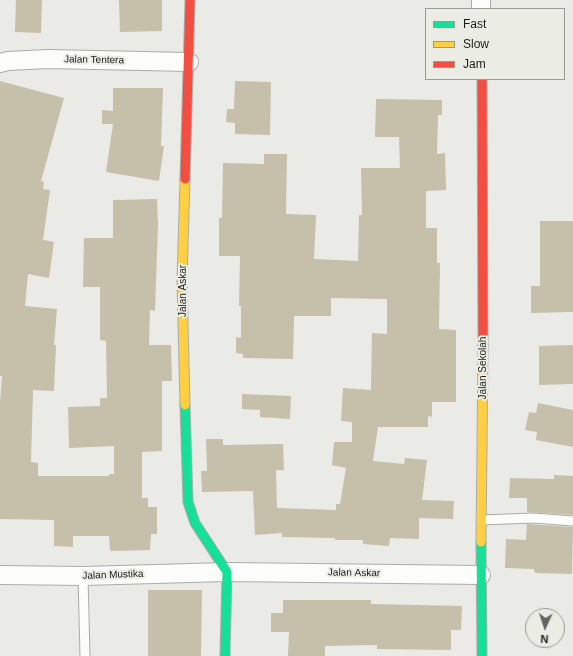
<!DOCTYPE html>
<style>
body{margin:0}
#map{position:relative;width:573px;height:656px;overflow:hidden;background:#eaebe7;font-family:Arial,sans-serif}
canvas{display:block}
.legend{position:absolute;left:425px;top:8px;width:140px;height:72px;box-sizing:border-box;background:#ebede5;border:1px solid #989a94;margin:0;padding:5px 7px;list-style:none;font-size:12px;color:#1c1d1a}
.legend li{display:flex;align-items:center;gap:8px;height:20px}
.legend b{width:20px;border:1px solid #989a94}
.north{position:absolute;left:525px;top:608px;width:40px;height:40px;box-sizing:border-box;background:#ebede5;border:1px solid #989a94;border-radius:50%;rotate:183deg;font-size:11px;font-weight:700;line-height:16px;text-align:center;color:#1c1d1a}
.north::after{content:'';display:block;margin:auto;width:14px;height:18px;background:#646562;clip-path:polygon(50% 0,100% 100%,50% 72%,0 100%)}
</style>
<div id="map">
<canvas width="573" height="656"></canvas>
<ul class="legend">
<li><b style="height:5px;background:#16e098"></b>Fast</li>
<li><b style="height:5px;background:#ffcf43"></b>Slow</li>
<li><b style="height:5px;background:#f24e42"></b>Jam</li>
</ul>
<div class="north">N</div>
</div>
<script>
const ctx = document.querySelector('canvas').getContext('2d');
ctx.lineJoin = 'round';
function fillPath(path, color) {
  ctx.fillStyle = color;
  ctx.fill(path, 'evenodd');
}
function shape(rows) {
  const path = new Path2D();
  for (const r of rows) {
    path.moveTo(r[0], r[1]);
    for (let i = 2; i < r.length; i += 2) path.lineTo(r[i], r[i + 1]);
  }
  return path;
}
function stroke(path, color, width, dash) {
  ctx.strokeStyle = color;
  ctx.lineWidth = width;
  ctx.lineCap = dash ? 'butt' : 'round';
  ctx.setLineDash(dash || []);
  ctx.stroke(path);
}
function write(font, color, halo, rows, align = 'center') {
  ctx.font = font + ' Arial,sans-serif';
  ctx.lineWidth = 4;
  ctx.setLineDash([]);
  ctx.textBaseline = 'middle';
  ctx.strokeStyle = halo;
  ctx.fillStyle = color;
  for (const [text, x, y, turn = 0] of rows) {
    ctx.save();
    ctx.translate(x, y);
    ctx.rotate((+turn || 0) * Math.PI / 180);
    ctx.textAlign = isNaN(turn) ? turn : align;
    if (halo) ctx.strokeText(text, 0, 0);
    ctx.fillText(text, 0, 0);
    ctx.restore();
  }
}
fillPath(shape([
 [16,0,42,0,41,33,15,32],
 [119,0,162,0,162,31,120,32],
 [0,81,64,98,41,181,44,182,43,189,50,190,43,240,54,242,49,278,28,274,25,306,57,309,54,345,56,345,54,391,33,390,31,462,38,463,38,476,109,476,109,474,114,474,114,446,69,448,68,407,100,406,100,398,107,398,106,341,100,340,100,287,83,287,84,238,113,238,113,200,157,199,158,225,155,311,150,310,149,345,171,345,172,381,162,381,162,451,142,452,142,498,148,498,148,507,157,507,157,534,151,534,150,550,110,551,109,536,73,536,73,547,54,546,54,520,0,519,0,402,2,376,0,376],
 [235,81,271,82,270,135,235,134,235,123,226,122,227,109,234,109],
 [113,88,163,88,161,146,164,146,159,181,106,172,113,124,102,124,102,110,113,111],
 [376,99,442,100,442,115,438,115,437,154,445,153,446,190,426,191,426,228,437,228,437,263,440,263,439,329,456,330,456,402,432,402,432,417,428,416,428,427,378,427,373,461,404,464,405,458,427,460,422,500,454,501,453,519,419,518,419,539,390,538,389,546,363,544,363,540,335,540,335,538,282,537,282,533,255,535,253,491,202,492,201,471,207,471,206,439,223,439,223,445,283,444,284,470,276,470,277,508,336,510,336,504,340,504,346,468,332,465,334,442,352,442,352,422,341,421,343,388,371,390,372,333,387,334,387,299,331,298,331,316,294,316,293,359,243,358,243,354,236,353,236,337,241,338,241,306,239,306,240,256,219,256,219,218,222,218,223,163,264,164,264,154,287,154,286,214,316,215,314,259,358,261,359,215,362,215,361,168,400,168,399,137,375,137],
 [540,221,573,221,573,312,531,313,531,286,540,286],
 [573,345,573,384,539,385,539,346],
 [242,394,291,396,290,419,260,417,260,410,242,409],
 [538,403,573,410,573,447,536,440,537,432,525,430,529,412,536,413],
 [554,475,573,476,573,515,527,512,527,498,509,498,510,478,554,479],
 [527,524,573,527,572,574,535,573,534,569,505,568,506,539,526,540],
 [148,590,202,590,201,656,148,656],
 [283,600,371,600,371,604,462,606,461,630,451,630,451,650,377,649,377,645,325,646,325,656,288,656,289,632,271,632,271,613,283,613]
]), '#c6bfaa');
const lane = shape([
 [481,520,533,518,573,521],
 [83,576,85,656]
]);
const street = shape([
 [481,0,481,9],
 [0,63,8,61,48,59,189,62],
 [0,575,83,576,227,572,481,575]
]);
const fast = shape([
 [185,405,188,502,195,523,227,572,225,656],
 [481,542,482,656]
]);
const slow = shape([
 [185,179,182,280,185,405],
 [481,542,483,345]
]);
const jam = shape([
 [482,79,483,345],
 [185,179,190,0]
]);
stroke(lane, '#abaca8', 11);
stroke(street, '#abaca8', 20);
stroke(fast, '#abaca8', 11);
stroke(slow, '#abaca8', 11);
stroke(jam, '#abaca8', 11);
stroke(lane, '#fcfcfb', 9);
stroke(street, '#fcfcfb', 18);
stroke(fast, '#16e098', 9);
stroke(slow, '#ffcf43', 9);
stroke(jam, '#f24e42', 9);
write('10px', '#1c1d1a', '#ebede5', [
 ["Jalan Tentera",94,60,1],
 ["Jalan Askar",183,291,-90],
 ["Jalan Sekolah",483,368,-90],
 ["Jalan Askar",354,573,1],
 ["Jalan Mustika",113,575,-2]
]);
</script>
